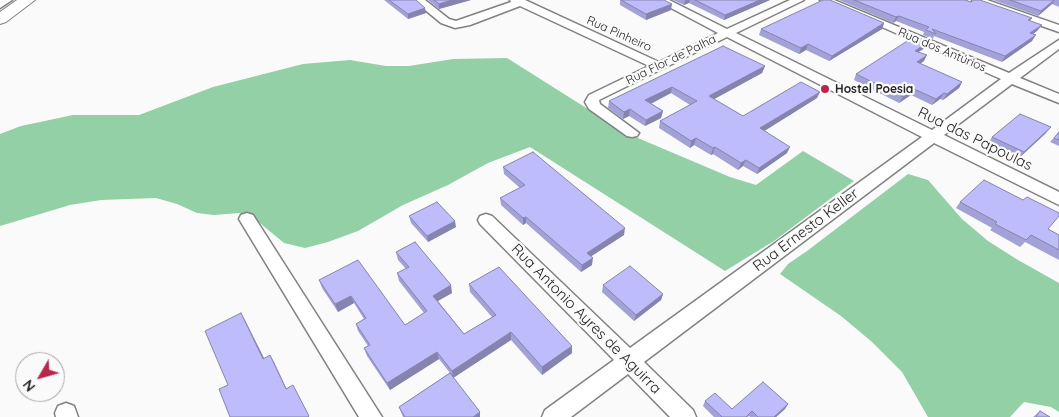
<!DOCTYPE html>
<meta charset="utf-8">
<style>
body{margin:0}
#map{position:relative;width:1059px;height:417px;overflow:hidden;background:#fafafb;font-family:Quicksand,sans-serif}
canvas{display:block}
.north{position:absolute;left:15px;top:352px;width:50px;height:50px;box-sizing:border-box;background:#fafafb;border:1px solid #a5a5a6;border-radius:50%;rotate:232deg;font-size:14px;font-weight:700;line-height:20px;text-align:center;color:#252526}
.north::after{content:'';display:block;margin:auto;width:18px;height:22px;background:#b8274b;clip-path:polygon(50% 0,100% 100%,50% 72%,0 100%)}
</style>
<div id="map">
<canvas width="1059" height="417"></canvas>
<div class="north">N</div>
</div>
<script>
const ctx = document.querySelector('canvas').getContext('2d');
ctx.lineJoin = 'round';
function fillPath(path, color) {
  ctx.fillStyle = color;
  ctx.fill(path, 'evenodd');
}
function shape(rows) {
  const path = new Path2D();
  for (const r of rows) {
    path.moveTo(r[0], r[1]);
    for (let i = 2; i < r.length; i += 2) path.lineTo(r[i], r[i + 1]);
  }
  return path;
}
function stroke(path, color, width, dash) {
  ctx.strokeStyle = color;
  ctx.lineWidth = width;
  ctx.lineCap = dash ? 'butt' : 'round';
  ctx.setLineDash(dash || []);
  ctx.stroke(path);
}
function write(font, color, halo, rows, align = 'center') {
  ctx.font = font + ' Quicksand,sans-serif';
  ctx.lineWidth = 4.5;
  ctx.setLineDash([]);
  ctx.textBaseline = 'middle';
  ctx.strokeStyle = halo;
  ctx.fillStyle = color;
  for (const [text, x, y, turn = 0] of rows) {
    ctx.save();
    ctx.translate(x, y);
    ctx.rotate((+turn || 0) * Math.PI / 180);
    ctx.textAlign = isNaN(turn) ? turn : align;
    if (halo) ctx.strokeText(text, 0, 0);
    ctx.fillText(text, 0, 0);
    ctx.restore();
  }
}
fillPath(shape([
 [507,58,626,133,730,177,756,185,803,151,854,181,774,241,725,271,530,147,488,163,448,185,403,205,358,231,328,242,305,248,284,243,255,219,239,213,214,215,197,213,177,204,156,198,101,200,70,205,0,226,0,134,21,126,73,115,139,115,213,87,303,64,350,60,386,66,409,66,453,59],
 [908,174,928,180,962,219,988,241,1018,260,1059,283,1059,412,1051,407,1024,402,1010,417,928,417,902,372,872,342,841,316,780,274,788,264,807,251]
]), '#93d0a6');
const street = shape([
 [0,0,12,0,0,8,0,0],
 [413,0,425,0,449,19,456,21,511,2,510,0,525,0,659,62,718,33,656,0,669,0,727,29,790,0,804,0,736,33,932,130,1001,79,820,0,834,0,1009,73,1059,40,1059,49,1020,78,1059,94,1059,103,1012,84,944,135,1059,192,1059,205,934,143,644,362,693,410,696,417,670,417,628,374,571,417,542,417,545,410,614,360,480,224,478,220,480,216,486,214,492,216,630,348,922,137,727,37,599,100,600,104,639,133,637,136,632,137,627,136,589,109,585,102,589,95,649,66,520,6,470,25,455,28,441,23,413,0],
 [972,0,987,0,1059,25,1059,32,973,2,972,0],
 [247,213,253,215,382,417,359,417,239,219,241,215,247,213],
 [66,403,74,406,78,417,56,417,55,413,58,406,66,403]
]);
const secondary = shape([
 [17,0,35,0,6,22,0,24,0,12,17,0]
]);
stroke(street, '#818182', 3);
stroke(secondary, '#818182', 2);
fillPath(street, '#fff');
fillPath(secondary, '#fff');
fillPath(shape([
 [384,0,416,0,426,13,408,19],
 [428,0,471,0,439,9],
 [620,0,671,10,646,20,620,5],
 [673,0,770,0,724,20,689,3,684,5],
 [839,0,965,0,1032,18,1030,21,1038,30,1033,34,1032,41,1002,62,934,36,933,39,923,35,924,32,896,21,893,23],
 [993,0,1059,0,1059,7,1052,4,1038,16],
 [884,23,882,29,829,61,806,50,799,54,759,35,761,29],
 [928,42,925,48,918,52,924,61,920,64,962,82,959,88,943,100,940,99,932,105,911,95,899,103,854,80,856,74],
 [765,66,762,73,714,99,743,116,817,98,764,131,787,153,757,174,743,166,738,170,713,154,711,155,694,145,690,148,659,128,660,121,690,105,671,93,651,104,663,111,661,118,645,126,629,116,623,119,608,108,609,101],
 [1059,132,1059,146,1050,142],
 [1046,133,1019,158,988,143,992,137],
 [503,167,624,235,591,256,592,265,581,272,526,223,523,225,501,205,500,198,520,188,504,174],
 [960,202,1048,229,1059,235,1059,260,1025,242,1020,247,990,230,992,228,956,208],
 [409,216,456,227,428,242,411,223],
 [396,252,452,293,438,301,464,334,492,317,470,292,469,284,572,353,542,375,511,340,453,378,480,412,480,417,403,417,399,407,450,373,439,359,390,390,367,356,364,348,368,346,358,331,356,324,364,319,354,303,338,312,322,288,319,280,405,325,424,313,399,281,397,273,406,269,398,260],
 [603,285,663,294,661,300,634,321,602,292],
 [705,401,732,409,788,404,785,409,776,417,750,417,749,416,748,417,714,417,703,406],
 [1040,411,1050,417,1033,417]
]), '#a3a2d7');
fillPath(shape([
 [452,0,471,0,439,9,439,4],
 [685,0,690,0,689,3,684,5],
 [760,0,770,0,724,20,725,15],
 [1055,0,1052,4,1038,16,1041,11],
 [672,4,671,10,646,20,646,14],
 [425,8,426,13,408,19,408,14],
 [899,16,896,21,893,23,896,17],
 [884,23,882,29,829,61,832,56],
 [1042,25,1038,30,1027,39,1030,33],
 [1036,35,1032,41,1002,62,1005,56],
 [928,42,925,48,912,56,915,51],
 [808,44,806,50,799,54,801,48],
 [927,55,924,61,914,68,917,62],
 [765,66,762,73,707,103,709,96],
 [962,82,959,88,943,100,947,94],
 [672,87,671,93,644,107,645,100],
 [914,89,911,95,899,103,903,97],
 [820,92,817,98,758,135,760,128],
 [944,93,940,99,932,105,936,99],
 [630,109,629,116,623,119,624,112],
 [663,111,661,118,645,126,646,120],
 [1051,127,1046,133,1019,158,1024,152],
 [696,138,694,145,690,148,691,141],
 [715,147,713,154,711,155,713,148],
 [790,147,787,153,757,174,759,168],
 [746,160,743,166,738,170,741,163],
 [526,217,526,223,523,225,523,218],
 [455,221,456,227,428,242,427,236],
 [625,228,624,235,587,259,587,253],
 [593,258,592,265,581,272,582,265],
 [451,285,452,293,434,303,433,296],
 [663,294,661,300,634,321,636,315],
 [351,296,354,303,338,312,335,304],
 [241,313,245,320,268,366,263,359],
 [511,332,511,340,453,378,452,371],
 [572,346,572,353,542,375,542,367],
 [437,352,439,359,390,390,387,383],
 [270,355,274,362,290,396,286,389],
 [788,404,785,409,776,417,774,417],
 [480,412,480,417,473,417]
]), '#8584af');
const building = shape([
 [389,0,416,0,425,8,408,14,389,0],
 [434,0,452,0,439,4,434,0],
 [621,0,664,0,672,4,646,14,621,0],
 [695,0,760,0,725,15,695,0],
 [823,0,830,0,884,23,832,56,808,44,801,48,761,29,823,0],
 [854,0,965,0,971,2,974,0,980,0,1032,18,1028,20,1042,25,1030,33,1036,35,1005,56,932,29,936,34,926,30,929,27,899,16,896,17,854,0],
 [1010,0,1054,0,1041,11,1010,0],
 [915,36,928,42,915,51,927,55,917,62,962,82,947,94,944,93,936,99,914,89,903,97,856,74,915,36],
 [723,46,765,66,709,96,743,116,801,82,820,92,760,128,790,147,759,168,746,160,741,163,715,147,713,148,696,138,691,141,660,121,697,101,672,87,645,100,663,111,646,120,630,109,624,112,609,101,723,46],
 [1020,114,1051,127,1024,152,992,137,1020,114],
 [1059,132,1059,140,1054,138,1059,132],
 [533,152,625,228,587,253,593,258,582,265,526,217,523,218,500,198,525,185,503,167,533,152],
 [984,180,1023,200,1027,197,1059,213,1059,216,1048,229,1059,235,1059,250,1031,235,1026,240,995,224,997,222,960,202,984,180],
 [437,202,455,221,427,236,409,216,437,202],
 [415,242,451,285,433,296,464,334,496,315,469,284,499,267,572,346,542,367,511,332,452,371,437,352,387,383,364,348,370,345,356,324,366,318,351,296,335,304,319,280,358,260,405,325,427,311,397,273,409,267,396,252,415,242],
 [630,266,663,294,636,315,603,285,630,266],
 [241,313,263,359,270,355,286,389,293,385,309,416,308,417,230,417,219,389,228,385,205,331,241,313],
 [450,373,480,412,473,417,405,417,399,407,450,373],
 [763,382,788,404,774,417,758,417,752,411,746,417,722,417,705,401,715,393,732,409,763,382],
 [1040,411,1050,417,1036,417,1040,411]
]);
fillPath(building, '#bebcfa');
stroke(building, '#8584af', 1);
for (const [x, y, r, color] of [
 [825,89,5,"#b8274b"]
]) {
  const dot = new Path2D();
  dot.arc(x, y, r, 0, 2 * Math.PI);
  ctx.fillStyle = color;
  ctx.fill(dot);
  stroke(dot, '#fafafb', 2);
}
write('12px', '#252526', '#fafafb', [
 ["Rua Pinheiro",619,34,24],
 ["Rua dos Antúrios",942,50,23],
 ["Rua Flor de Palha",671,60,-26]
]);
write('bold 12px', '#252526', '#fafafb', [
 ["Hostel Poesia",835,89]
], 'left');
write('15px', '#252526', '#fafafb', [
 ["Rua das Papoulas",975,139,26],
 ["Rua Ernesto Keller",806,230,-37],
 ["Rua Antonio Ayres de Aguirra",586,319,45]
]);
</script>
